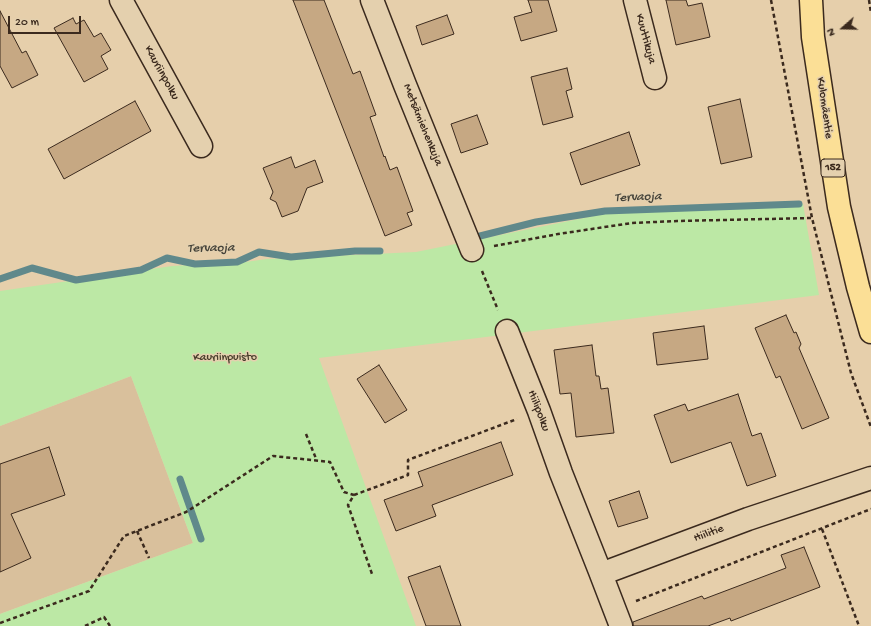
<!DOCTYPE html>
<meta charset="utf-8">
<style>
body{margin:0}
#map{position:relative;width:871px;height:626px;overflow:hidden;background:#e6cfab;font-family:"Gochi Hand",sans-serif}
canvas{display:block}
.north{position:absolute;left:823px;top:8px;width:40px;height:40px;-webkit-text-stroke:3px #e4d0ae;paint-order:stroke;rotate:250deg;font-size:11px;font-weight:700;line-height:16px;text-align:center;color:#3b2a1e}
.north::after{content:'';display:block;margin:auto;width:14px;height:18px;background:#3b2a1e;clip-path:polygon(50% 0,100% 100%,50% 72%,0 100%)}
.scale{position:absolute;left:8px;top:16px;width:73px;height:18px;box-sizing:border-box;border:2px solid #3b2a1e;border-top:0;padding-left:5px;font-size:12px;line-height:14px;white-space:nowrap;color:#3b2a1e;-webkit-text-stroke:3px #e4d0ae;paint-order:stroke}
</style>
<div id="map">
<canvas width="871" height="626"></canvas>
<div class="north">N</div>
<div class="scale">20 m</div>
</div>
<script>
const ctx = document.querySelector('canvas').getContext('2d');
ctx.lineJoin = 'round';
function fillPath(path, color) {
  ctx.fillStyle = color;
  ctx.fill(path, 'evenodd');
}
function shape(rows) {
  const path = new Path2D();
  for (const r of rows) {
    path.moveTo(r[0], r[1]);
    for (let i = 2; i < r.length; i += 2) path.lineTo(r[i], r[i + 1]);
  }
  return path;
}
function stroke(path, color, width, dash) {
  ctx.strokeStyle = color;
  ctx.lineWidth = width;
  ctx.lineCap = dash ? 'butt' : 'round';
  ctx.setLineDash(dash || []);
  ctx.stroke(path);
}
function write(font, color, halo, rows, align = 'center') {
  ctx.font = font + ' "Gochi Hand",sans-serif';
  ctx.lineWidth = 3;
  ctx.setLineDash([]);
  ctx.textBaseline = 'middle';
  ctx.strokeStyle = halo;
  ctx.fillStyle = color;
  for (const [text, x, y, turn = 0] of rows) {
    ctx.save();
    ctx.translate(x, y);
    ctx.rotate((+turn || 0) * Math.PI / 180);
    ctx.textAlign = isNaN(turn) ? turn : align;
    if (halo) ctx.strokeText(text, 0, 0);
    ctx.fillText(text, 0, 0);
    ctx.restore();
  }
}
fillPath(shape([
 [131,376,193,543,0,614,0,426]
]), '#d9c09c');
fillPath(shape([
 [803,204,819,295,319,358,416,626,0,626,0,614,193,543,131,376,0,426,0,291,172,266,245,262,267,259,416,252,633,208]
]), '#bce8a5');
stroke(shape([
 [480,236,536,222,605,211,799,204],
 [0,279,32,268,76,280,141,270,167,258,195,264,237,262,259,252,291,257,355,251,380,251],
 [180,479,201,539]
]), '#60898b', 7);
const building = shape([
 [293,0,324,0,353,74,360,71,376,115,370,117,384,157,385,156,390,170,397,167,413,211,407,213,412,225,385,236,293,0],
 [528,0,548,0,557,31,521,41,514,17,532,12,528,0],
 [666,0,686,0,688,6,702,3,710,37,676,45,666,0],
 [0,11,22,53,26,51,38,75,12,88,0,66,0,11],
 [447,15,454,34,422,45,416,26,447,15],
 [73,18,76,24,84,20,94,37,101,33,111,50,101,56,108,69,84,82,54,28,73,18],
 [567,68,572,89,566,91,573,117,543,125,531,77,567,68],
 [740,99,752,157,721,164,708,107,740,99],
 [135,101,151,131,64,179,48,149,135,101],
 [477,115,488,144,461,153,451,124,477,115],
 [629,132,640,165,581,185,570,153,629,132],
 [291,157,295,168,315,160,323,182,307,188,298,211,282,217,276,202,270,199,273,192,263,168,291,157],
 [786,315,794,333,796,332,801,344,799,348,829,418,802,429,780,376,776,378,755,328,786,315],
 [704,326,708,359,657,365,653,333,704,326],
 [592,345,596,376,599,376,601,389,608,388,614,433,576,437,571,393,560,394,554,350,592,345],
 [379,365,407,410,385,423,357,379,379,365],
 [738,394,752,436,761,433,776,476,747,486,731,442,671,463,654,415,685,404,688,411,738,394],
 [501,442,513,475,432,505,436,516,396,531,384,500,423,486,418,472,501,442],
 [49,447,65,495,11,514,31,558,0,572,0,464,49,447],
 [639,491,648,518,618,527,609,501,639,491],
 [804,547,820,587,731,621,730,618,708,626,633,626,633,622,702,596,704,599,786,568,781,555,804,547],
 [440,566,461,626,426,626,408,577,440,566]
]);
fillPath(building, '#c6a883');
stroke(building, '#3b2a1e', 1);
const minor = shape([
 [121,0,201,146],
 [372,0,405,85,472,250],
 [635,0,655,78],
 [507,331,539,411,561,473,601,574],
 [621,626,601,574,748,519,871,478]
]);
const major = shape([
 [811,0,813,37,839,207,858,287,871,332]
]);
stroke(minor, '#3b2a1e', 25);
stroke(major, '#3b2a1e', 25);
stroke(shape([
 [771,0,812,218,851,373,871,427],
 [869,0,871,13],
 [494,246,558,234,632,223,677,221,812,218],
 [482,271,498,310],
 [306,434,317,461],
 [354,495,408,475,408,460,517,419],
 [822,529,859,626],
 [137,531,149,558],
 [636,601,871,509],
 [0,623,89,591,124,536,186,512,194,507,273,456,330,462,344,492,354,495,348,505,372,574],
 [85,626,104,617,110,626]
]), '#3b2a1e', 2.5, [4, 3]);
stroke(minor, '#e4d0ae', 22);
stroke(major, '#fbdf96', 22);
for (const [x, y, w] of [
 [833,168,24]
]) {
  const box = new Path2D();
  box.roundRect(x - w / 2, y - 9, w, 18, 3);
  ctx.fillStyle = '#e4d0ae';
  ctx.fill(box);
  stroke(box, '#3b2a1e', 1);
}
write('bold 11px', '#3b2a1e', null, [
 ["152",833,168]
]);
write('12px', '#3b2a1e', '#e4d0ae', [
 ["Kuuttikuja",645,39,75],
 ["Kauriinpolku",161,73,61],
 ["Kulomäentie",824,108,82],
 ["Metsämiehenkuja",422,125,68],
 ["Hiilipolku",538,411,69],
 ["Hiilitie",709,534,-20]
]);
write('12px', '#483d2c', '#e4d0ae', [
 ["Kauriinpuisto",225,358]
]);
write('italic 13px', '#444239', '#e4d0ae', [
 ["Tervaoja",638,198,-2],
 ["Tervaoja",211,249,-1]
]);
</script>
